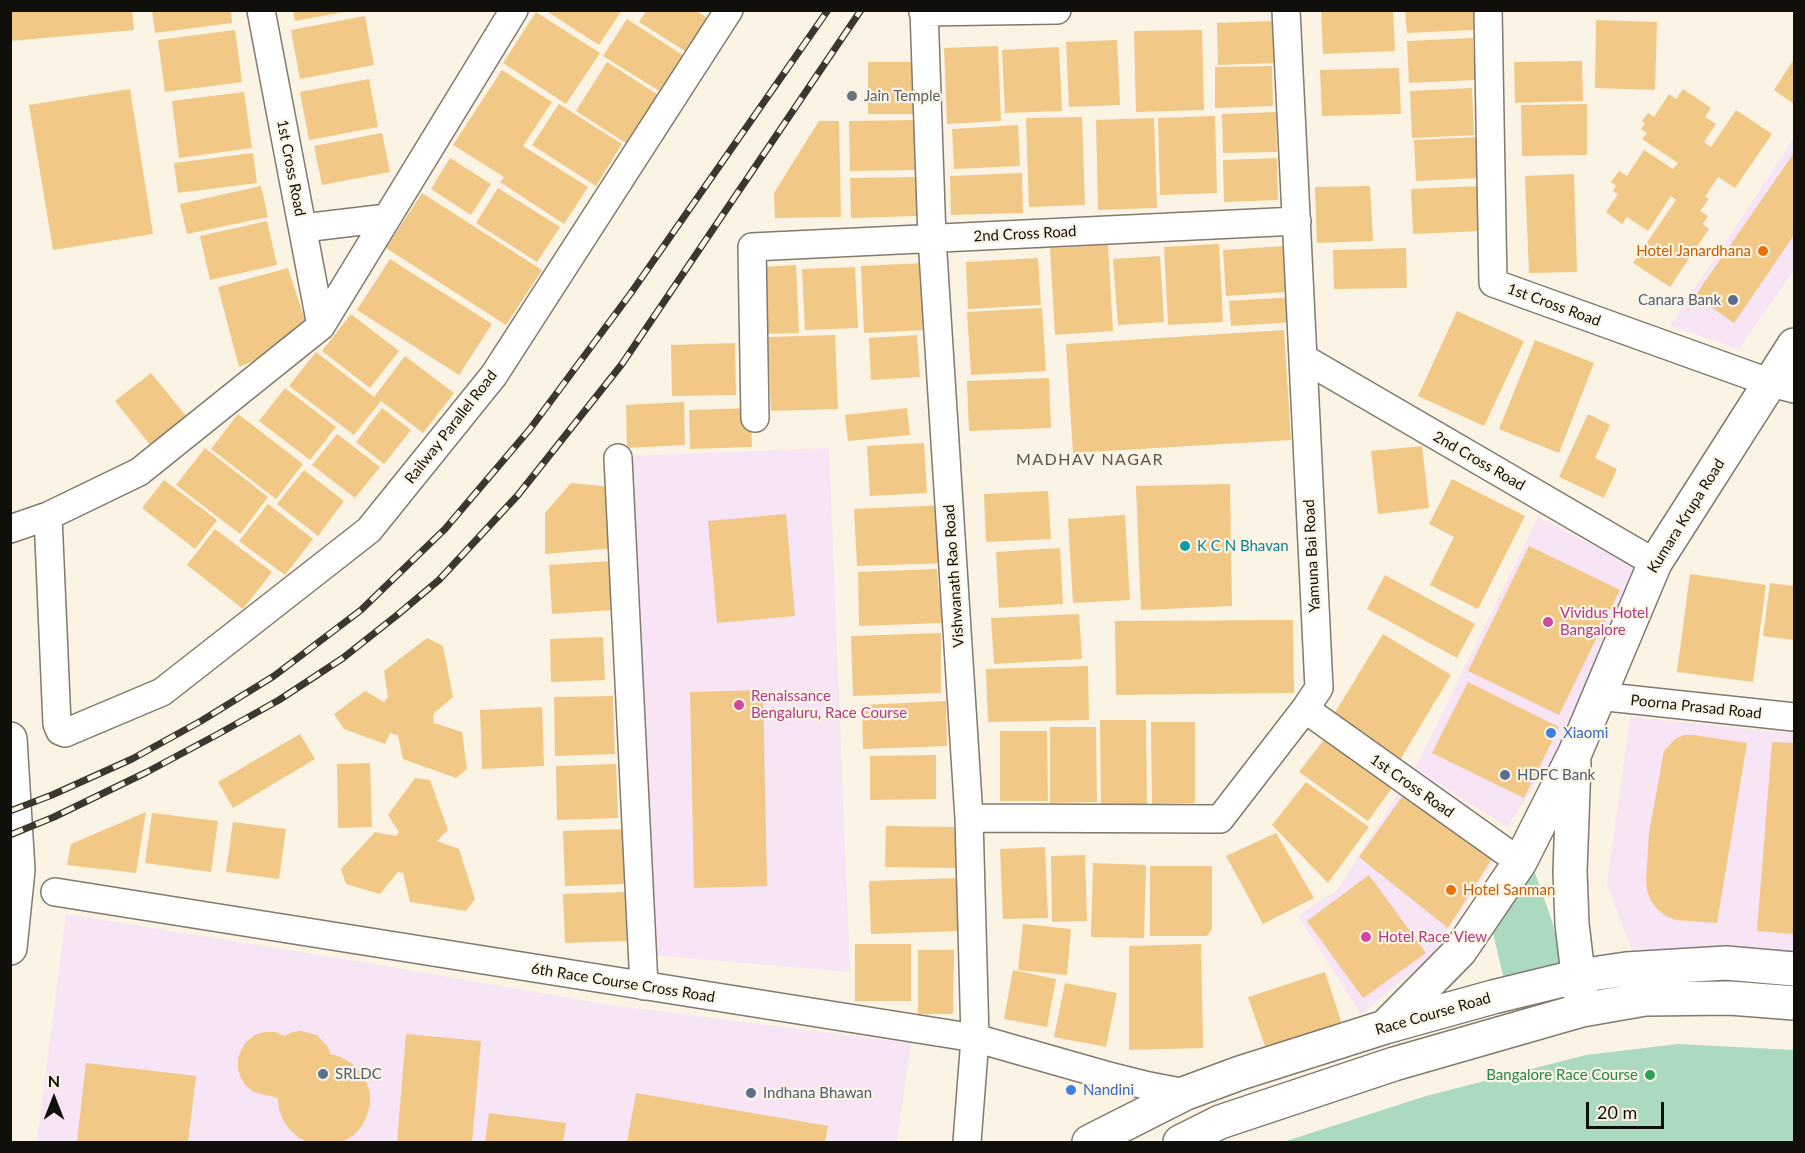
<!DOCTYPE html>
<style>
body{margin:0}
#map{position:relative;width:1805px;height:1153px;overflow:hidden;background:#fbf4e5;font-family:Lato,sans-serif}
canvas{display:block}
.frame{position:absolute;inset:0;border:12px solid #110f0a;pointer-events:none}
.north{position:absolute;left:24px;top:1069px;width:60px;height:60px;-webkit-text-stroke:4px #fbf4e5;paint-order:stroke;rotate:0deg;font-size:16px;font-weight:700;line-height:24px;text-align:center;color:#110f0a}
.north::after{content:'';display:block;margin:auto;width:21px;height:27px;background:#110f0a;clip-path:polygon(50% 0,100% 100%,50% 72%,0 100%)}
.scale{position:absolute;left:1586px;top:1102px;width:78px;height:27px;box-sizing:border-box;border:3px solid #110f0a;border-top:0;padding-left:8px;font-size:18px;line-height:21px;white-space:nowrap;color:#110f0a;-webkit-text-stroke:4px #fbf4e5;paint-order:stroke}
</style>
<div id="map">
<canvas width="1805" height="1153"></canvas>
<div class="frame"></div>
<div class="north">N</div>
<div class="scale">20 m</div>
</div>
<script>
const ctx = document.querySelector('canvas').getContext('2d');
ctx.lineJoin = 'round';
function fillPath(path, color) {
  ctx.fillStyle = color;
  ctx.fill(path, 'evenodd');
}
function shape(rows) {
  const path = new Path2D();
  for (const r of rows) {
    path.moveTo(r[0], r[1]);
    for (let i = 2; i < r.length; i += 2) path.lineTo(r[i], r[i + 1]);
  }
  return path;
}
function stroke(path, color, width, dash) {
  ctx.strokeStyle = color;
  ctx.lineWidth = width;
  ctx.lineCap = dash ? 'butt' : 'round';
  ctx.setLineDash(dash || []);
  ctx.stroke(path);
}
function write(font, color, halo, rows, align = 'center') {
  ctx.font = font + ' Lato,sans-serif';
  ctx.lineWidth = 4.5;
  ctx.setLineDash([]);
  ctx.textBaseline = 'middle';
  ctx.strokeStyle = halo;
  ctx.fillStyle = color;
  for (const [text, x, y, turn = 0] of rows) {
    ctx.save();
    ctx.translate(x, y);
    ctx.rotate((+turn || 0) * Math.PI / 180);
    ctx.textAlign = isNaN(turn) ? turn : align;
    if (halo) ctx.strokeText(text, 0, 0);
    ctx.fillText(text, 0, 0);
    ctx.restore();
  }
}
fillPath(shape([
 [1794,138,1794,270,1739,349,1670,326],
 [829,448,850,972,650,955,626,456],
 [1538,517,1641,570,1570,732,1507,827,1415,769],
 [1630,717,1794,733,1794,952,1745,947,1632,950,1607,884],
 [1403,786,1499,853,1430,957,1361,1014,1298,916,1338,889],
 [66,914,368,963,610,1005,911,1043,897,1142,37,1142]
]), '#f7e4f5');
fillPath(shape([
 [1534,870,1553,924,1563,968,1504,980,1492,929,1505,896],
 [1678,1044,1794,1050,1794,1142,1283,1142,1426,1096,1586,1055]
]), '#abdac1');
fillPath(shape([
 [10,10,132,10,134,30,10,41],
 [152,10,231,10,232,23,155,33],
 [293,10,344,10,344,12,295,21],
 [549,10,622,10,599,45,548,12],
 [647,10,695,10,715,23,693,56,639,22],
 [1321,10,1393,10,1395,51,1323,54],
 [1405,10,1473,10,1474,30,1407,33],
 [536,12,600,53,566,104,503,63],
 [365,16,374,65,300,79,291,30],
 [627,19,684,56,661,92,603,56],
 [1596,20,1657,22,1655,90,1595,88],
 [1274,21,1276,63,1218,65,1217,23],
 [235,30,242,82,165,92,158,40],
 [1202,30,1204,110,1136,112,1134,31],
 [1473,38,1475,80,1409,83,1407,41],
 [1117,40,1120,105,1069,107,1066,42],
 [998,46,1001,121,947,124,944,48],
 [1059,47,1062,111,1005,113,1002,50],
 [1794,59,1794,104,1774,90],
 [1582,61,1583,101,1515,103,1514,62],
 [607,62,663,98,632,147,576,111],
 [868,62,913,62,913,114,868,114],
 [1272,66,1273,106,1215,108,1215,67],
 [1399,68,1401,114,1322,116,1320,70],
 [502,70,552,102,523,146,588,187,564,224,500,182,504,177,453,145],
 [369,79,378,127,309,140,300,92],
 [1472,88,1474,135,1412,138,1410,91],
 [130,89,153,234,53,250,29,105],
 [1683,89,1711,108,1705,117,1716,124,1704,142,1711,147,1736,110,1772,134,1735,188,1718,177,1705,197,1709,199,1700,211,1708,216,1703,224,1709,229,1670,287,1633,263,1676,200,1671,196,1648,231,1627,217,1622,224,1606,212,1618,194,1613,191,1616,186,1611,182,1619,171,1627,176,1644,150,1673,169,1678,163,1642,139,1647,133,1641,129,1645,123,1642,121,1648,113,1654,117,1669,94,1676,99],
 [244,92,252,148,179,158,172,101],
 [559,104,622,144,596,186,532,145],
 [1587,104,1587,155,1522,156,1521,105],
 [1276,112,1277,152,1223,153,1222,114],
 [1215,116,1217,193,1160,195,1158,118],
 [1082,117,1085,205,1029,207,1026,118],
 [1154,118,1157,208,1098,210,1096,120],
 [914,120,915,170,850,171,849,121],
 [819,121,839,121,841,217,775,218,774,193],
 [1018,125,1020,166,954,169,952,129],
 [382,133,390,172,322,185,314,146],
 [1478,137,1480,178,1416,181,1414,140],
 [253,153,257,183,178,193,174,163],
 [1794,153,1794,235,1734,323,1695,296],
 [450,158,491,184,471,215,431,189],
 [1277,158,1278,200,1224,202,1223,160],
 [1022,173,1023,213,951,215,950,176],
 [1574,174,1577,272,1529,273,1525,176],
 [916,177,917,216,851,218,850,178],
 [261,186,268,217,187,234,180,204],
 [1370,186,1373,241,1317,243,1315,187],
 [1481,186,1483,231,1413,234,1411,189],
 [498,188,560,227,537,262,476,223],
 [422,193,542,270,506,325,386,248],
 [267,221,277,265,210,280,200,236],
 [1219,244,1223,322,1168,325,1164,247],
 [1108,245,1113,331,1055,335,1050,248],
 [1285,246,1288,292,1226,296,1223,250],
 [1406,248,1407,288,1334,289,1333,250],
 [1160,256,1164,322,1118,325,1113,259],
 [1038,258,1041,305,968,309,966,262],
 [390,259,492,324,459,375,357,310],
 [923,263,926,330,864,333,861,266],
 [796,265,799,333,764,334,762,267],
 [855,267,858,328,805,330,802,269],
 [288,268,305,320,264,357,239,367,218,287],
 [1294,297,1295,322,1231,326,1229,301],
 [1042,308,1046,371,971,375,967,312],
 [1457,311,1524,341,1484,426,1418,396],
 [351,314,399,351,370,388,322,351],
 [1284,330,1291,440,1073,453,1066,344],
 [835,335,838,409,771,411,768,337],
 [917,335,920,377,871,380,869,338],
 [1535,340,1594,363,1559,453,1499,429],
 [735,343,736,395,672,396,671,345],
 [316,352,374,397,405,356,454,393,423,433,381,401,354,435,289,386],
 [151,373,191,422,155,451,115,401],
 [1049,378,1051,428,969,431,967,381],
 [285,388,336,427,310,460,259,421],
 [684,402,685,445,627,448,626,405],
 [382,408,411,430,384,464,356,442],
 [750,408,752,447,690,449,689,410],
 [907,408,910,435,848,441,845,415],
 [238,414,303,464,276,499,211,449],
 [1588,414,1610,425,1595,458,1617,469,1604,498,1559,477],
 [337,434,380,467,355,498,312,465],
 [924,443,927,493,870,496,867,446],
 [1422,446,1429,508,1378,514,1371,451],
 [205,448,268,497,240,534,176,485],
 [304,470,344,501,318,536,277,504],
 [1452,479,1525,516,1478,609,1430,585,1454,537,1429,524],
 [164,480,217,520,195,549,142,508],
 [571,483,613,487,616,548,545,554,545,513],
 [1230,484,1232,606,1141,610,1136,486],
 [1048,491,1051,539,986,542,984,494],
 [268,504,313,539,285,575,239,541],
 [947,505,949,563,857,566,854,509],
 [786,514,795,616,717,623,708,521],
 [1125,515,1130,600,1073,603,1068,519],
 [215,529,272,572,243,609,187,565],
 [1529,546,1620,590,1559,715,1468,671],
 [1060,548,1063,604,999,608,996,552],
 [611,561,614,610,552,614,549,565],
 [937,569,942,623,859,626,858,572],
 [1690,574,1766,585,1753,682,1677,672],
 [1385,575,1475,624,1457,658,1367,609],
 [1770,583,1794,586,1794,640,1763,636],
 [1079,614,1082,659,994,664,991,618],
 [1293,620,1294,693,1116,695,1115,621],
 [941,633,941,693,853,696,851,636],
 [1383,634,1451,675,1400,760,1331,719],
 [603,637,605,680,551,682,550,639],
 [427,638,443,646,453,697,433,714,434,723,462,732,467,769,456,778,403,759,398,735,390,733,385,744,344,729,334,714,365,691,384,702,388,697,384,671],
 [1088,666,1089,720,988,722,986,669],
 [1468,682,1559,727,1524,798,1432,753],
 [763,690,767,886,694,888,690,692],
 [613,696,615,754,555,756,554,697],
 [946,701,947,746,863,749,862,705],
 [542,707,544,766,482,769,480,710],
 [1100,720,1146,720,1147,807,1101,808],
 [1151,722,1195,722,1195,803,1152,804],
 [1050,727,1096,727,1097,802,1050,803],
 [1000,731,1047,731,1048,801,1000,801],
 [1329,733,1395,784,1368,821,1299,772],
 [300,734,315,759,233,808,218,782],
 [1684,735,1694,735,1747,743,1717,923,1676,920,1666,916,1658,910,1651,901,1647,891,1646,880,1649,833,1664,751,1675,739],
 [1772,742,1794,743,1794,934,1757,931],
 [936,755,936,799,870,800,870,756],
 [370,763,372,827,338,828,337,764],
 [616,764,618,818,557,820,556,766],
 [415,778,430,780,448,830,437,841,459,849,475,899,466,911,410,902,403,873,398,872,380,894,346,884,341,869,375,832,396,836,399,832,388,815],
 [1306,782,1369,827,1328,883,1272,825],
 [1407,790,1493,857,1448,928,1359,857],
 [146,812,136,873,67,865,71,844],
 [152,813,218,821,211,872,145,863],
 [233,822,286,829,279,879,226,872],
 [886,826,958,827,958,868,885,867],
 [626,829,627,884,565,886,563,831],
 [1276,833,1314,898,1263,924,1226,856],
 [1045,847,1048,918,1003,919,1000,849],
 [1085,855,1087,921,1052,922,1051,856],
 [1093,863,1146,865,1144,938,1091,937],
 [1150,866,1212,866,1212,929,1207,936,1150,936],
 [1369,875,1426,953,1363,998,1307,921],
 [960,878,962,931,871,934,869,881],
 [626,892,627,941,565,943,563,894],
 [1023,924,1071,929,1067,975,1018,970],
 [855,944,911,944,911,1001,855,1001],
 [1201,944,1203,1048,1129,1050,1129,946],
 [918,950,954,950,953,1014,918,1014],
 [1013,970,1056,979,1047,1027,1004,1019],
 [1325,972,1342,1024,1266,1049,1248,997],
 [1065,983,1117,993,1106,1047,1054,1037],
 [301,1031,317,1035,328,1047,330,1054,341,1057,351,1063,360,1071,366,1081,370,1093,370,1104,367,1115,362,1126,354,1135,344,1141,308,1142,299,1138,290,1130,283,1120,279,1109,278,1098,254,1092,246,1086,241,1078,238,1069,238,1059,241,1050,246,1042,255,1035,264,1032,275,1032,285,1036,292,1032],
 [406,1034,481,1041,472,1142,397,1142],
 [86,1063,196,1076,188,1142,77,1142],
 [636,1093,828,1126,825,1142,627,1142],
 [489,1113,566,1123,563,1142,485,1142]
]), '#f1c885');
const street = shape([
 [261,10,321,326],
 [924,10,932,238,969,818,975,1038,967,1142],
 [1488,10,1493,283,1771,383,1794,389],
 [923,12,1057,10],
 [303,228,387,218],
 [1303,358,1655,563],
 [755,418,752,247,1297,221],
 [618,458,644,986],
 [48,516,57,724,60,731,65,733,162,692,369,530,494,375,729,10],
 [10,529,48,516,139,472,321,326,514,10],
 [1598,696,1794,717],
 [1305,709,1520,862],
 [969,818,1220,819,1305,709,1319,688,1286,10],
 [55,892,975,1038,1105,1075,1149,1086,1186,1093]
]);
const secondary = shape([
 [10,739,18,870,10,948],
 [1574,763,1570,871,1572,924,1581,999],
 [1385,1027,1460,951,1520,862,1575,753,1655,563,1794,345],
 [1089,1142,1186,1093,1240,1073,1385,1027,1493,997,1579,976,1626,969,1726,963,1794,969],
 [1180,1142,1220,1122,1394,1064,1582,1010,1645,999,1730,998,1794,1003]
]);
stroke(street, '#817a6d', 30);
stroke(secondary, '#817a6d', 36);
stroke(street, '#fff', 27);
stroke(secondary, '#fff', 33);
const rail = shape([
 [10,811,52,795,132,759,201,721,274,676,361,610,445,529,530,429,631,293,828,10],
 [10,835,54,817,147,772,220,733,279,700,343,658,396,616,439,580,518,495,622,364,861,10]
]);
stroke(rail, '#3a3731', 7);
stroke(rail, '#fbf4e5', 4.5, [14]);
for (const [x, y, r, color] of [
 [852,96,6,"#6b7280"],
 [1763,251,6,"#e8710a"],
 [1733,300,6,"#5c6f8a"],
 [1185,546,6,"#0f9aa8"],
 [1548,622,6,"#d1479c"],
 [739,705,6,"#d1479c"],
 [1551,733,6,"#3f7fe0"],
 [1505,775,6,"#5c6f8a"],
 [1451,890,6,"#e8710a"],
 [1366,937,6,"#d1479c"],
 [323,1074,6,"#5c6f8a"],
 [1650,1075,6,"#2e9e5b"],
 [1071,1090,6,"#3f7fe0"],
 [751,1093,6,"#5c6f8a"]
]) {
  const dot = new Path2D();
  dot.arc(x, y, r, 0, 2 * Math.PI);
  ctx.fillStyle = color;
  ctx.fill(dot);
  stroke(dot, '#fbf4e5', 2);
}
write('15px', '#5b616d', '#fbf4e5', [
 ["Jain Temple",864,96]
], 'left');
write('15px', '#110f0a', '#fbf4e5', [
 ["1st Cross Road",291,168,79],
 ["2nd Cross Road",1025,234,-3],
 ["1st Cross Road",1554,305,20],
 ["Railway Parallel Road",451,427,-52],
 ["2nd Cross Road",1479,461,30],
 ["Kumara Krupa Road",1686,516,-58],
 ["Yamuna Bai Road",1312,556,-93],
 ["Vishwanath Rao Road",954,576,-94],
 ["Poorna Prasad Road",1696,707,6],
 ["1st Cross Road",1412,786,35],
 ["6th Race Course Cross Road",623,983,9],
 ["Race Course Road",1433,1014,-16]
]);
write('15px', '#c56008', '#fbf4e5', [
 ["Hotel Janardhana",1751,251],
 ["Hotel Sanman",1463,890,"left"]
], 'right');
write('15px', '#4e5e75', '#fbf4e5', [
 ["Canara Bank",1721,300,"right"],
 ["HDFC Bank",1517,775],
 ["SRLDC",335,1074],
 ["Indhana Bhawan",763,1093]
], 'left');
write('15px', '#0d838f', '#fbf4e5', [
 ["K C N Bhavan",1197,546]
], 'left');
write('15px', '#b23c85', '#fbf4e5', [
 ["Vividus Hotel",1560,613],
 ["Bangalore",1560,630],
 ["Renaissance",751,696],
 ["Bengaluru, Race Course",751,713],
 ["Hotel Race View",1378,937]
], 'left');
write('15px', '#366cbe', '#fbf4e5', [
 ["Xiaomi",1563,733],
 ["Nandini",1083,1090]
], 'left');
write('15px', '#27864d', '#fbf4e5', [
 ["Bangalore Race Course",1638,1075]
], 'right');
ctx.letterSpacing = '1.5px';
write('16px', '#5c5549', '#fbf4e5', [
 ["MADHAV NAGAR",1090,460]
]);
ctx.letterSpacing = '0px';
</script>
